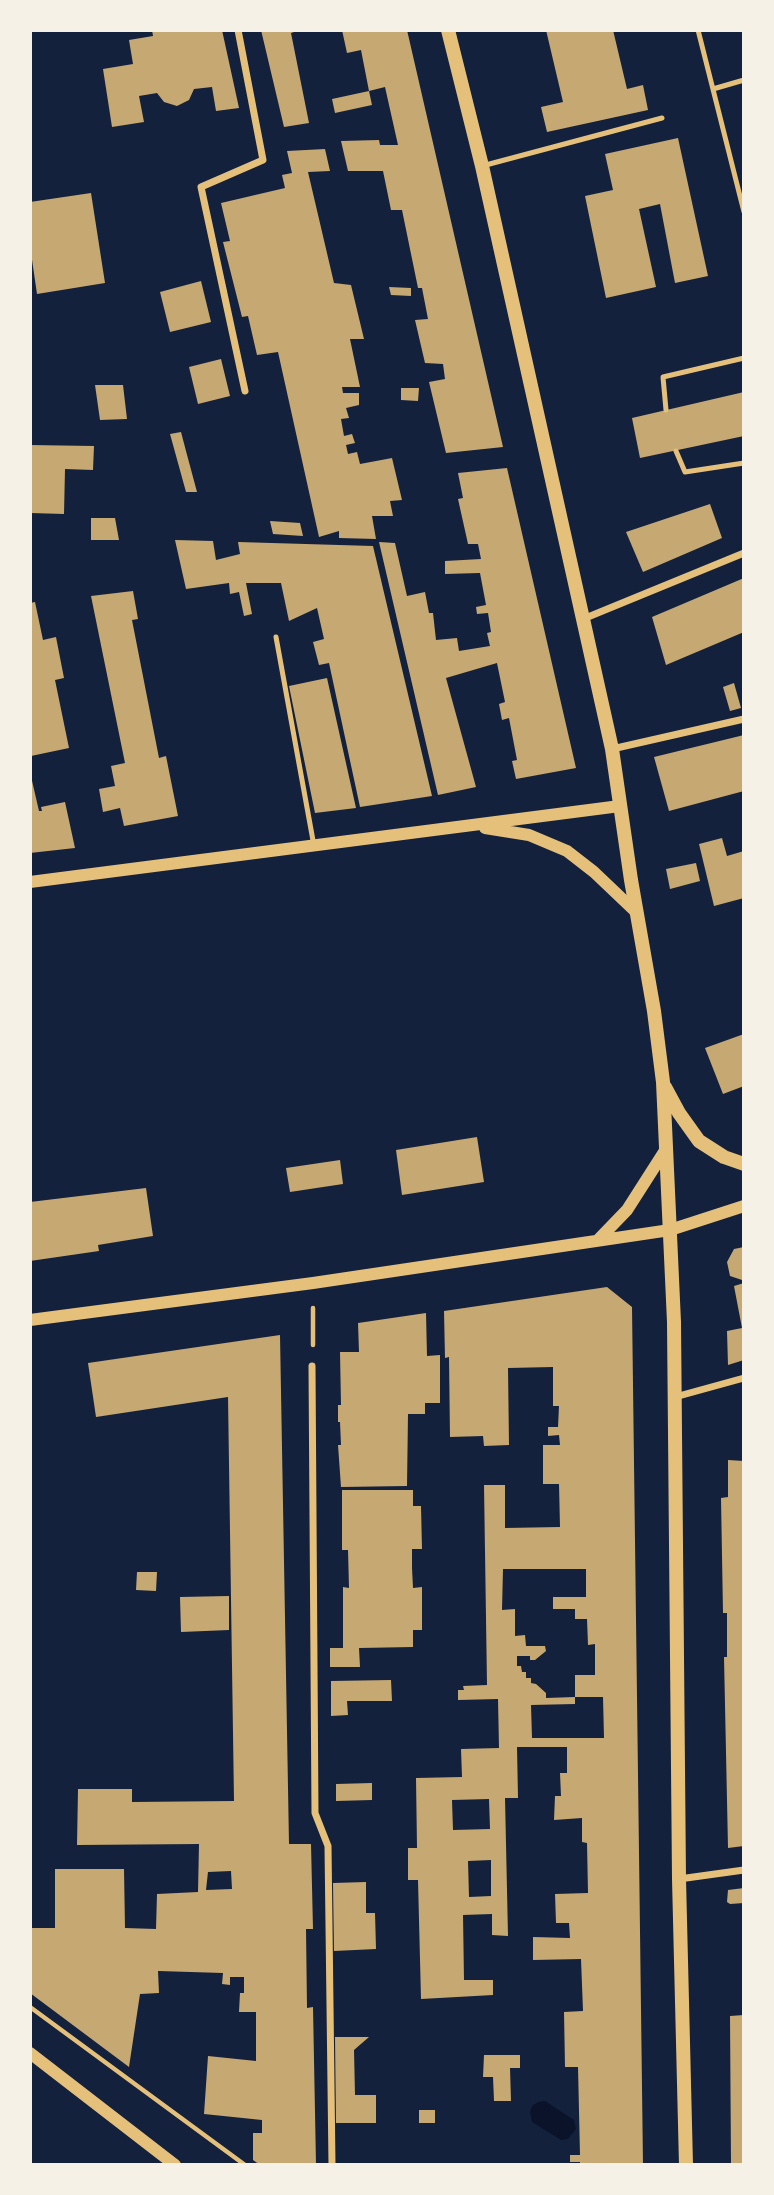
<!DOCTYPE html>
<style>
body{margin:0}
#map{position:relative;width:774px;height:2195px;overflow:hidden;background:#14213d;font-family:"Roboto Condensed",sans-serif}
canvas{display:block}
.frame{position:absolute;inset:0;border:32px solid #f6f1e7;pointer-events:none}
</style>
<div id="map">
<canvas width="774" height="2195"></canvas>
<div class="frame"></div>
</div>
<script>
const ctx = document.querySelector('canvas').getContext('2d');
ctx.lineJoin = 'round';
function fillPath(path, color) {
  ctx.fillStyle = color;
  ctx.fill(path, 'evenodd');
}
function shape(rows) {
  const path = new Path2D();
  for (const r of rows) {
    path.moveTo(r[0], r[1]);
    for (let i = 2; i < r.length; i += 2) path.lineTo(r[i], r[i + 1]);
  }
  return path;
}
function stroke(path, color, width, dash) {
  ctx.strokeStyle = color;
  ctx.lineWidth = width;
  ctx.lineCap = dash ? 'butt' : 'round';
  ctx.setLineDash(dash || []);
  ctx.stroke(path);
}
fillPath(shape([
 [545,2101,574,2120,576,2129,568,2139,561,2140,532,2122,530,2112,532,2106,538,2102]
]), '#0b132b');
fillPath(shape([
 [152,30,222,30,239,108,216,111,212,87,194,89,189,100,177,106,164,102,157,93,139,96,144,122,112,127,103,69,133,64,129,40,153,36],
 [261,30,300,30,291,33,309,123,284,127],
 [342,30,407,30,503,447,446,453,429,382,445,379,443,364,425,363,415,320,428,319,422,288,418,288,402,210,391,210,383,171,348,171,341,141,379,140,380,145,398,145,385,87,369,91,361,50,347,53],
 [546,30,613,30,627,89,643,85,648,110,547,132,541,107,563,102],
 [369,91,372,105,335,113,332,99],
 [678,138,708,276,675,283,660,204,639,209,656,287,606,298,585,196,613,190,605,154],
 [325,149,330,171,308,172,334,283,351,285,364,339,350,339,360,387,342,387,343,393,359,393,359,405,346,408,349,418,341,419,344,436,352,434,355,443,346,445,348,454,357,452,360,464,392,458,402,500,390,501,393,516,372,516,376,539,339,538,339,531,319,537,278,352,257,355,248,316,242,317,223,242,230,241,221,203,285,188,282,175,292,173,287,151],
 [91,193,105,283,37,294,30,246,30,202],
 [201,281,211,322,170,332,160,292],
 [389,287,411,288,411,296,391,295],
 [221,359,230,396,198,404,189,367],
 [95,385,123,385,127,419,100,420],
 [401,388,419,388,418,401,401,400],
 [744,392,744,436,640,458,632,418],
 [181,432,186,451,197,492,186,492,170,434],
 [30,445,94,446,93,470,65,469,64,514,30,513],
 [507,468,576,768,516,779,512,761,517,760,509,718,502,720,499,704,505,702,497,663,446,678,476,787,438,795,379,542,395,543,407,596,425,592,429,613,433,613,436,640,457,638,459,651,490,646,487,633,491,632,488,613,477,614,476,607,486,605,480,573,445,574,445,561,481,559,478,544,468,544,458,499,463,498,458,473],
 [710,504,722,538,643,572,626,532],
 [91,518,115,518,119,540,91,540],
 [270,521,300,523,303,536,273,534],
 [175,540,213,541,216,560,240,554,238,542,373,546,432,796,360,807,329,663,319,665,313,642,324,639,317,608,289,621,281,583,246,583,252,614,244,616,239,592,230,594,229,583,186,589],
 [744,578,744,632,666,665,652,617],
 [133,591,138,619,132,620,159,758,166,756,178,816,124,826,120,808,103,812,99,789,115,786,111,766,125,763,91,596],
 [35,602,43,640,56,637,64,678,55,680,69,748,31,756,30,603],
 [327,678,356,808,315,813,289,686],
 [734,683,741,708,730,711,723,687],
 [744,735,744,791,669,811,654,757],
 [30,772,39,811,42,811,41,807,65,802,75,848,30,853],
 [722,838,727,856,744,851,744,898,714,906,699,844],
 [696,863,700,881,670,889,666,869],
 [744,1034,744,1086,723,1094,705,1048],
 [477,1137,484,1182,402,1195,396,1150],
 [340,1160,343,1184,290,1192,286,1168],
 [146,1188,153,1236,98,1245,99,1251,30,1261,30,1202],
 [744,1247,744,1279,742,1280,730,1276,727,1262,734,1249],
 [744,1283,744,1360,728,1365,727,1331,742,1328,734,1286],
 [607,1287,632,1307,643,2165,580,2165,580,2162,570,2162,570,2155,580,2155,578,2067,565,2067,564,2012,583,2011,581,1959,533,1960,533,1937,570,1938,569,1923,556,1923,555,1894,588,1893,587,1843,582,1842,582,1818,554,1820,555,1796,561,1796,560,1773,567,1773,567,1747,517,1747,518,1798,505,1798,508,1936,492,1935,492,1914,463,1915,464,1980,493,1980,493,1995,421,1999,418,1880,408,1880,408,1848,417,1848,416,1778,462,1777,461,1749,499,1748,498,1699,458,1700,458,1690,464,1690,463,1686,487,1685,484,1485,505,1485,505,1528,560,1527,559,1484,543,1484,543,1445,560,1445,559,1435,548,1436,548,1427,558,1427,559,1406,553,1406,553,1367,508,1368,509,1445,484,1446,483,1436,450,1437,449,1357,445,1358,444,1311],
 [503,1569,586,1569,586,1597,553,1597,553,1609,575,1609,575,1619,587,1619,588,1645,595,1644,595,1675,575,1675,575,1697,603,1697,604,1738,532,1738,531,1705,575,1704,575,1697,546,1698,546,1693,536,1684,531,1683,531,1678,526,1678,526,1672,522,1672,521,1666,517,1666,517,1656,530,1656,530,1660,535,1660,546,1651,545,1646,526,1646,525,1635,515,1636,515,1609,502,1610],
 [489,1799,490,1829,453,1830,452,1800],
 [491,1860,491,1896,469,1897,468,1861],
 [426,1313,427,1356,440,1355,440,1403,425,1403,425,1414,408,1414,407,1486,341,1487,338,1445,341,1445,340,1422,338,1422,338,1405,341,1405,340,1352,359,1352,358,1323],
 [280,1335,289,1844,311,1844,313,1929,306,1929,307,2008,313,2007,316,2165,260,2165,253,2160,253,2133,262,2133,262,2120,204,2114,208,2056,256,2061,256,2012,239,2012,240,1993,244,1993,244,1977,230,1977,230,1985,222,1984,223,1973,158,1971,159,1993,140,1994,129,2067,30,1993,30,1928,55,1928,55,1869,124,1869,125,1928,156,1929,157,1894,198,1892,199,1844,77,1845,78,1789,132,1789,132,1802,234,1801,228,1397,96,1417,88,1363],
 [231,1871,232,1889,206,1890,208,1872],
 [728,1460,744,1461,744,1846,728,1848,724,1657,727,1657,727,1613,723,1613,721,1498,728,1497],
 [342,1490,413,1490,413,1506,421,1506,422,1549,412,1549,412,1568,413,1588,422,1587,422,1630,413,1630,413,1647,359,1648,360,1667,330,1667,330,1648,343,1648,343,1587,349,1588,348,1550,342,1550],
 [137,1572,157,1572,156,1591,136,1590],
 [229,1596,229,1630,181,1632,180,1597],
 [391,1680,392,1701,347,1701,348,1715,331,1716,331,1681],
 [372,1783,372,1800,336,1801,336,1784],
 [366,1882,366,1913,375,1913,376,1949,334,1951,333,1883],
 [744,1888,744,1903,730,1904,727,1902,728,1890],
 [744,2015,744,2165,731,2165,730,2016],
 [335,2037,369,2037,354,2050,355,2095,376,2095,376,2123,336,2123],
 [484,2055,520,2055,520,2068,510,2068,511,2101,494,2101,493,2077,483,2077],
 [419,2110,435,2110,435,2123,419,2123]
]), '#c6a872');
stroke(shape([
 [313,1345,313,1308],
 [30,2007,245,2165]
]), '#e5c07b', 4.5);
stroke(shape([
 [698,30,744,212],
 [713,89,744,80],
 [482,166,662,118],
 [666,410,663,377,744,358],
 [676,451,685,472,744,463],
 [276,637,314,846]
]), '#e5c07b', 5);
stroke(shape([
 [238,30,263,160,201,187,245,391],
 [583,619,744,553],
 [612,749,744,719],
 [312,1366,315,1813,328,1846,332,2165],
 [675,1397,744,1378],
 [679,1879,744,1870]
]), '#e5c07b', 7);
stroke(shape([
 [485,828,529,835,567,851,594,872,636,912],
 [30,882,620,806],
 [599,1239,627,1210,666,1149],
 [30,1320,313,1283,670,1230,744,1206],
 [30,2053,175,2165]
]), '#e5c07b', 12);
stroke(shape([
 [448,30,482,166,612,749,631,880,654,1011,663,1082,674,1322,679,1879,686,2165],
 [665,1087,679,1113,699,1141,724,1157,744,1164]
]), '#e5c07b', 14);
</script>
